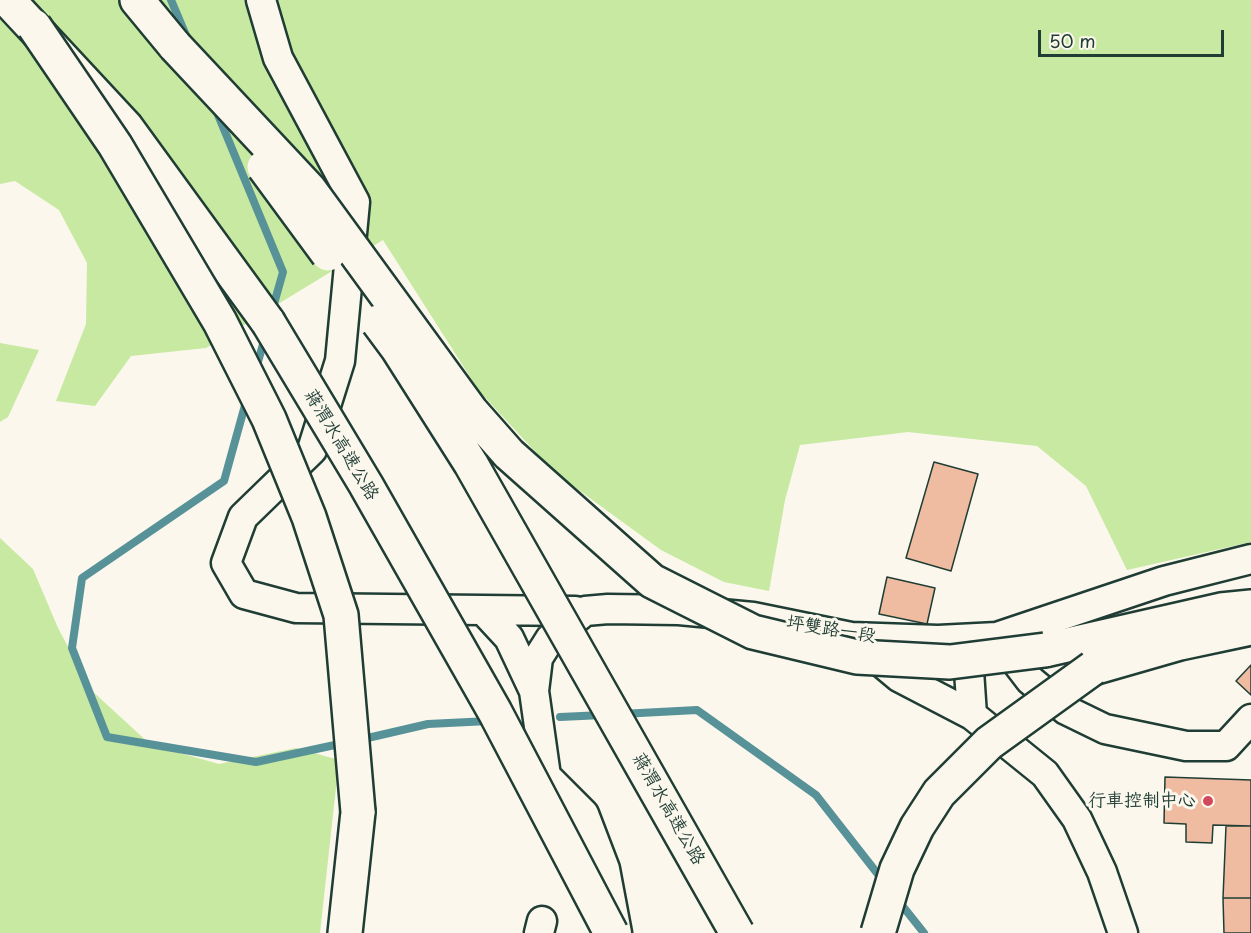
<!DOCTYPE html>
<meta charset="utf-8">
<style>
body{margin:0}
#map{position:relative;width:1251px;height:933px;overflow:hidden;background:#fbf7ec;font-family:"Playpen Sans",sans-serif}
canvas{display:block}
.scale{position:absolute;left:1038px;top:30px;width:186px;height:27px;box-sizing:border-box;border:3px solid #1f3d34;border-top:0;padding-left:8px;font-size:18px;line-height:21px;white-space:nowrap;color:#1f3d34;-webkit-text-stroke:4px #fbf7ec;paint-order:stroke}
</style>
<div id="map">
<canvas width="1251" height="933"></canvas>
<div class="scale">50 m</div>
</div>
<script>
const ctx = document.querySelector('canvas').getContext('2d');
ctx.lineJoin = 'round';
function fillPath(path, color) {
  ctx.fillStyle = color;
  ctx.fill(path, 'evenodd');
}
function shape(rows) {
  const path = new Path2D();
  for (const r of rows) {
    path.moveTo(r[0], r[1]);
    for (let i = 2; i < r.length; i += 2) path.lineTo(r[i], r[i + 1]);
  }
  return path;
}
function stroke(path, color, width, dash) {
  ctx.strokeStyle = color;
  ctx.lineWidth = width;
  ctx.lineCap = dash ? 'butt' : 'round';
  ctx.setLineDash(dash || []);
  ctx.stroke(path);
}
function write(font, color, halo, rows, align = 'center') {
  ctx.font = font + ' "Playpen Sans","LXGW WenKai TC",sans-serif';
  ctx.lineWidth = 6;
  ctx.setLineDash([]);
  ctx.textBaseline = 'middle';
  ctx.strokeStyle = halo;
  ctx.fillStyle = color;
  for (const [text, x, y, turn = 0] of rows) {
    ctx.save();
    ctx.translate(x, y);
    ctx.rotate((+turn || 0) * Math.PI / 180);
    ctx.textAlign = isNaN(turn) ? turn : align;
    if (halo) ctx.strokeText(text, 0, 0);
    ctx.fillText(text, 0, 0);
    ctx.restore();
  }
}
fillPath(shape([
 [0,0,1251,0,1251,542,1127,570,1086,486,1037,446,908,432,800,445,785,500,769,591,724,582,661,550,554,472,479,391,383,240,206,348,131,356,95,406,56,401,86,324,87,263,59,210,15,181,0,184],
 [0,343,39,350,8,417,0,422],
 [0,538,33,569,58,628,91,690,151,745,219,764,296,748,339,760,320,933,0,933]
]), '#c7e9a1');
stroke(shape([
 [171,0,188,40],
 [216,110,283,272,272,311],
 [256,369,265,337],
 [247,398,224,481,82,578,72,648,107,737,256,762,344,743],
 [621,714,697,710,816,795,884,882],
 [560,717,603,715],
 [359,740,428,724,489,721],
 [897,899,924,933]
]), '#589299', 8);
const building = shape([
 [934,462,978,474,951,571,906,558,934,462],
 [887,577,935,588,927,624,879,614,887,577],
 [1251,665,1251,695,1236,681,1251,665],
 [1165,777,1251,780,1251,826,1213,825,1212,843,1186,842,1186,824,1164,823,1165,777],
 [1226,826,1251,826,1251,898,1223,898,1226,826],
 [1223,898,1251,898,1251,933,1224,933,1223,898]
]);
fillPath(building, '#efbca1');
stroke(building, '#1f3d34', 1.5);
const minor = shape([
 [261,0,278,58,355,202,340,361,312,450,243,517,226,563,244,594,296,608,575,611],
 [484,611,509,638,534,691],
 [869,652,899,677,972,715,1045,774,1077,819,1102,872,1123,933],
 [972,715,969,671,997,637,1030,680,1066,710,1105,729,1186,746,1226,746,1251,719],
 [549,779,584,814,605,869,617,933],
 [556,809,546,776,534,691,538,658,550,639,585,611,608,609,679,610,753,617,851,637,938,640,997,637,1164,581,1251,559],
 [539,933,542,921]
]);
const highway = shape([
 [8,0,126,127,268,322],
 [137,0,175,46],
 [1045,650,1221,610,1251,607],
 [1093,668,1180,643,1251,628],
 [345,933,358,812]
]);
stroke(minor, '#1f3d34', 33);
stroke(highway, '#1f3d34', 38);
stroke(minor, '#fbf7ec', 28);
stroke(highway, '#fbf7ec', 33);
const highwayBridge = shape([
 [34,26,115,145,220,322,269,419,309,517,341,615,358,812],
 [175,46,309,189,471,411,509,454,652,581,753,632,857,657,950,662,1045,650],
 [264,167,328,254],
 [268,322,366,485,495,712,611,933],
 [378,322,398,349,471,464,737,933],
 [878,933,897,869,917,827,939,793,989,743,1093,668]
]);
stroke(highwayBridge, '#1f3d34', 38, []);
stroke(highwayBridge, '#fbf7ec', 33);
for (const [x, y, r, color] of [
 [1208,801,6,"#d1495b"]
]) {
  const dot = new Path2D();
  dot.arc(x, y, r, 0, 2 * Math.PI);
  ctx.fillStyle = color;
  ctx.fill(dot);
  stroke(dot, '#fbf7ec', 2);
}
write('18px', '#1f3d34', '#fbf7ec', [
 ["蔣渭水高速公路",341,445,59],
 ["坪雙路一段",831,630,9],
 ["蔣渭水高速公路",668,809,60]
]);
write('18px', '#1f3d34', '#fbf7ec', [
 ["行車控制中心",1196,801]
], 'right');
</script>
